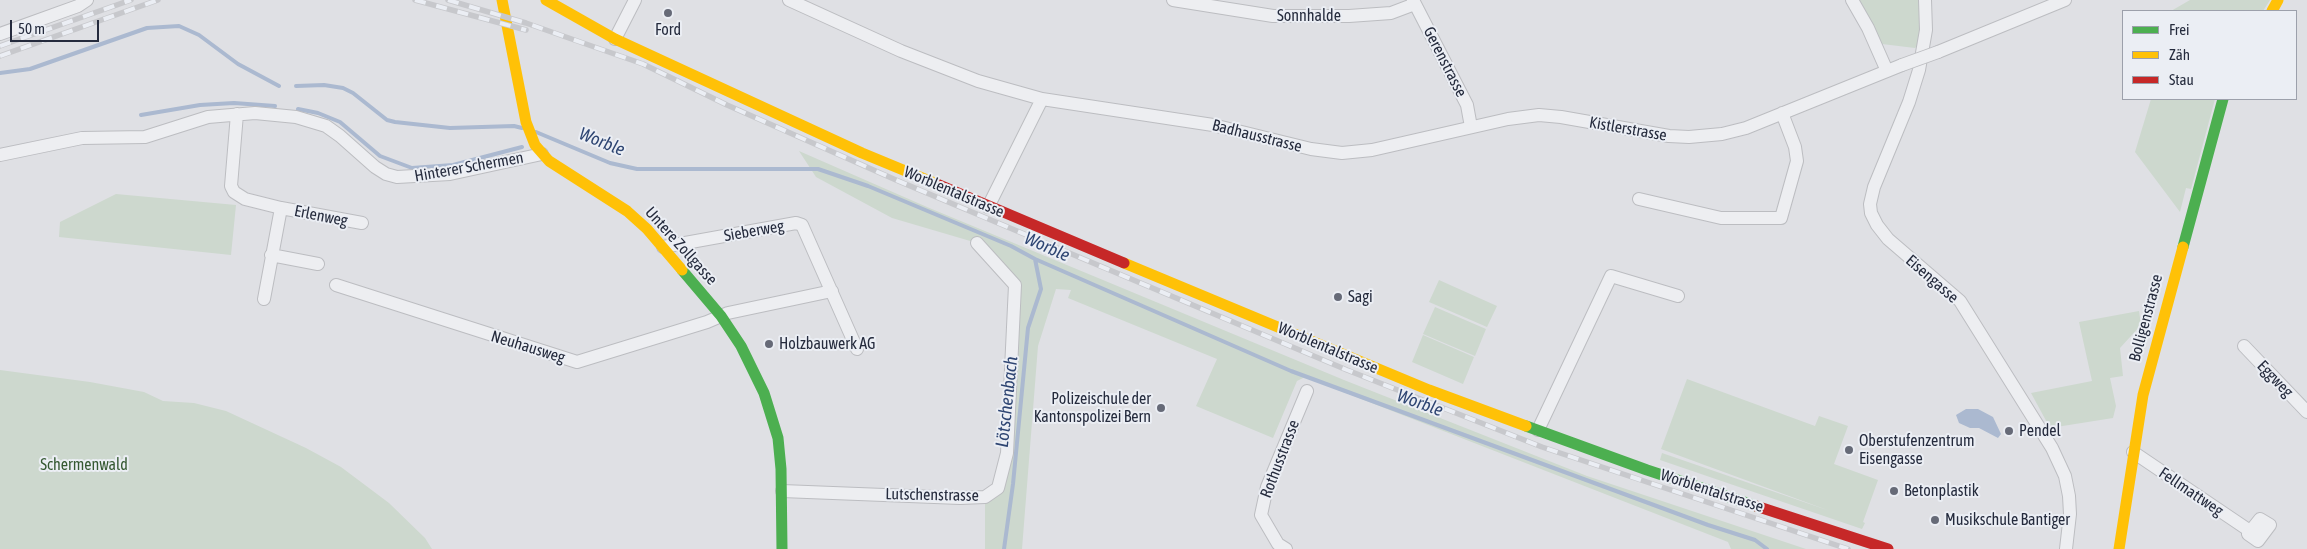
<!DOCTYPE html>
<meta charset="utf-8">
<style>
body{margin:0}
#map{position:relative;width:2307px;height:549px;overflow:hidden;background:#dfe0e4;font-family:"Asap Condensed",sans-serif}
canvas{display:block}
.legend{position:absolute;left:2122px;top:10px;width:175px;height:90px;box-sizing:border-box;background:#ebeef4;border:1px solid #9ca0ab;margin:0;padding:6px 9px;list-style:none;font-size:15px;color:#252b3d}
.legend li{display:flex;align-items:center;gap:10px;height:25px}
.legend b{width:25px;border:1px solid #9ca0ab}
.scale{position:absolute;left:10px;top:20px;width:89px;height:22px;box-sizing:border-box;border:2px solid #252b3d;border-top:0;padding-left:6px;font-size:15px;line-height:18px;white-space:nowrap;color:#252b3d;-webkit-text-stroke:4px #ebeef4;paint-order:stroke}
</style>
<div id="map">
<canvas width="2307" height="549"></canvas>
<ul class="legend">
<li><b style="height:6px;background:#4caf50"></b>Frei</li>
<li><b style="height:6px;background:#ffc107"></b>Zäh</li>
<li><b style="height:6px;background:#c62828"></b>Stau</li>
</ul>
<div class="scale">50 m</div>
</div>
<script>
const ctx = document.querySelector('canvas').getContext('2d');
ctx.lineJoin = 'round';
function fillPath(path, color) {
  ctx.fillStyle = color;
  ctx.fill(path, 'evenodd');
}
function shape(rows) {
  const path = new Path2D();
  for (const r of rows) {
    path.moveTo(r[0], r[1]);
    for (let i = 2; i < r.length; i += 2) path.lineTo(r[i], r[i + 1]);
  }
  return path;
}
function stroke(path, color, width, dash) {
  ctx.strokeStyle = color;
  ctx.lineWidth = width;
  ctx.lineCap = dash ? 'butt' : 'round';
  ctx.setLineDash(dash || []);
  ctx.stroke(path);
}
function write(font, color, halo, rows, align = 'center') {
  ctx.font = font + ' "Asap Condensed",sans-serif';
  ctx.lineWidth = 4;
  ctx.setLineDash([]);
  ctx.textBaseline = 'middle';
  ctx.strokeStyle = halo;
  ctx.fillStyle = color;
  for (const [text, x, y, turn = 0] of rows) {
    ctx.save();
    ctx.translate(x, y);
    ctx.rotate((+turn || 0) * Math.PI / 180);
    ctx.textAlign = isNaN(turn) ? turn : align;
    if (halo) ctx.strokeText(text, 0, 0);
    ctx.fillText(text, 0, 0);
    ctx.restore();
  }
}
fillPath(shape([
 [1858,0,1922,0,1919,44,1915,48,1882,44],
 [2190,0,2270,0,2263,11,2171,11],
 [2151,99,2215,99,2191,189,2186,188,2180,212,2135,152],
 [799,151,927,207,1344,380,1587,476,1806,549,1731,549,1728,542,1305,377,1297,381,1273,438,1196,406,1217,359,1068,298,1071,290,1056,289,1038,346,1022,549,985,549,985,497,998,488,1015,285,977,243,892,218,816,177],
 [116,194,236,205,231,255,59,237,60,222],
 [1439,280,1497,306,1487,327,1429,302],
 [1435,307,1486,329,1475,356,1423,334],
 [2139,311,2141,325,2120,348,2123,376,2110,378,2116,406,2113,418,2050,428,2031,393,2092,381,2079,322],
 [1423,335,1474,357,1463,384,1412,362],
 [0,370,90,382,144,392,163,401,194,403,226,411,306,448,341,467,389,503,425,538,432,549,0,549],
 [1687,379,1815,426,1819,416,1848,426,1834,464,1878,480,1863,522,1865,523,1862,529,1660,460,1662,453,1830,511,1661,449]
]), '#cdd8ce');
fillPath(shape([
 [1966,409,1978,409,1993,417,2001,434,1998,438,1979,428,1970,428,1959,423,1956,415]
]), '#abb9d0');
stroke(shape([
 [0,73,30,69,147,28,179,26,199,35,238,64,279,86],
 [296,86,324,85,343,88,353,93,387,120,395,122,450,128,514,126,522,128],
 [298,109,318,113,340,122,380,156,412,168,453,165,522,147],
 [141,115,200,105,234,103,275,106],
 [536,132,610,163,637,169,818,169,868,186,1011,246,1035,259,1291,371,1708,525,1755,540,1767,549],
 [1004,549,1013,484,1028,328,1041,289,1035,259]
]), '#abb9d0', 4);
const street = shape([
 [789,0,901,51,978,81,1042,99],
 [1173,0,1273,16,1349,16,1391,13,1415,4],
 [1413,0,1467,105,1471,127],
 [1852,0,1868,28,1887,71],
 [1925,0,1926,30,1919,70,1909,102,1874,187,1870,204,1871,213,1877,225,1888,239,1960,301,2052,448,2065,476,2069,496,2070,514,2066,549],
 [0,34,78,6,87,0],
 [615,39,635,0],
 [1938,52,2065,0],
 [237,114,231,186,234,192,245,199,281,208,264,299],
 [0,155,82,138,145,137,208,117,255,113,296,117,326,126,340,136,375,167,386,174,397,177,450,174,542,154],
 [1639,199,1721,218,1781,218,1797,161,1795,147,1782,113],
 [988,207,1042,99,1213,125,1311,149,1342,153,1372,150,1508,119,1539,115,1561,117,1669,136,1689,137,1722,134,1746,128,1902,65],
 [281,208,362,223],
 [663,247,796,223,802,225,857,349],
 [271,255,318,264],
 [336,285,577,362,707,322,728,313,832,291],
 [2244,346,2307,412],
 [1538,430,1611,276,1678,296],
 [2133,452,2250,531],
 [782,491,960,498,985,497,998,488,1007,453,1015,285,977,243],
 [2260,519,2270,525,2258,541,2248,534,2260,519],
 [1286,549,1278,544,1261,515,1267,487,1307,391]
]);
stroke(street, '#bcbdc1', 14);
stroke(street, '#edeef1', 12);
stroke(shape([
 [2183,247,2223,99],
 [682,270,721,316,741,346,764,393,778,438,781,469,782,549],
 [1526,426,1647,470,1756,506]
]), '#4caf50', 11);
stroke(shape([
 [502,0,526,122,535,145,549,161,627,211,647,229,682,270],
 [546,0,615,39,862,153,937,184],
 [2272,11,2278,0],
 [1124,263,1429,390,1526,426],
 [2119,549,2143,395,2183,247]
]), '#ffc107', 11);
stroke(shape([
 [937,184,1124,263],
 [1756,506,1888,549]
]), '#c62828', 11);
const rail = shape([
 [415,0,526,30],
 [448,0,526,23,643,64,727,105,896,180,1347,370,1542,447,1848,549],
 [0,46,131,0],
 [0,56,158,0]
]);
stroke(rail, '#c7c8cc', 5.5);
stroke(rail, '#ebeef4', 4, [11]);
const streetBridge = shape([
 [1902,65,1938,52]
]);
stroke(streetBridge, '#bcbdc1', 14, []);
stroke(streetBridge, '#edeef1', 12);
for (const [x, y, r, color] of [
 [668,13,5,"#666a77"],
 [1338,297,5,"#666a77"],
 [769,344,5,"#666a77"],
 [1161,408,5,"#666a77"],
 [2009,431,5,"#666a77"],
 [1849,450,5,"#666a77"],
 [1894,491,5,"#666a77"],
 [1935,520,5,"#666a77"]
]) {
  const dot = new Path2D();
  dot.arc(x, y, r, 0, 2 * Math.PI);
  ctx.fillStyle = color;
  ctx.fill(dot);
  stroke(dot, '#ebeef4', 2);
}
write('16px', '#252b3d', '#ebeef4', [
 ["Sonnhalde",1309,16],
 ["Gerenstrasse",1445,62,63],
 ["Kistlerstrasse",1628,129,10],
 ["Badhausstrasse",1257,136,14],
 ["Hinterer Schermen",469,167,-10],
 ["Worblentalstrasse",954,192,23],
 ["Erlenweg",321,216,11],
 ["Sieberweg",754,231,-10],
 ["Untere Zollgasse",681,246,48],
 ["Eisengasse",1932,279,41],
 ["Bolligenstrasse",2146,318,-75],
 ["Neuhausweg",528,347,17],
 ["Worblentalstrasse",1328,348,23],
 ["Eggweg",2275,379,46],
 ["Rothusstrasse",1280,459,-69],
 ["Worblentalstrasse",1712,491,18],
 ["Fellmattweg",2191,492,34],
 ["Lutschenstrasse",932,495,1]
]);
write('16px', '#252b3d', '#ebeef4', [
 ["Ford",668,30,"center"],
 ["Sagi",1348,297],
 ["Holzbauwerk AG",779,344],
 ["Polizeischule der",1151,399,"right"],
 ["Kantonspolizei Bern",1151,417,"right"],
 ["Pendel",2019,431],
 ["Oberstufenzentrum",1859,441],
 ["Eisengasse",1859,459],
 ["Betonplastik",1904,491],
 ["Musikschule Bantiger",1945,520]
], 'left');
write('16px', '#355932', '#ebeef4', [
 ["Schermenwald",84,465]
]);
write('italic 18px', '#2e4572', '#ebeef4', [
 ["Worble",602,142,22],
 ["Worble",1047,247,24],
 ["Lötschenbach",1007,402,-84],
 ["Worble",1420,403,20]
]);
</script>
